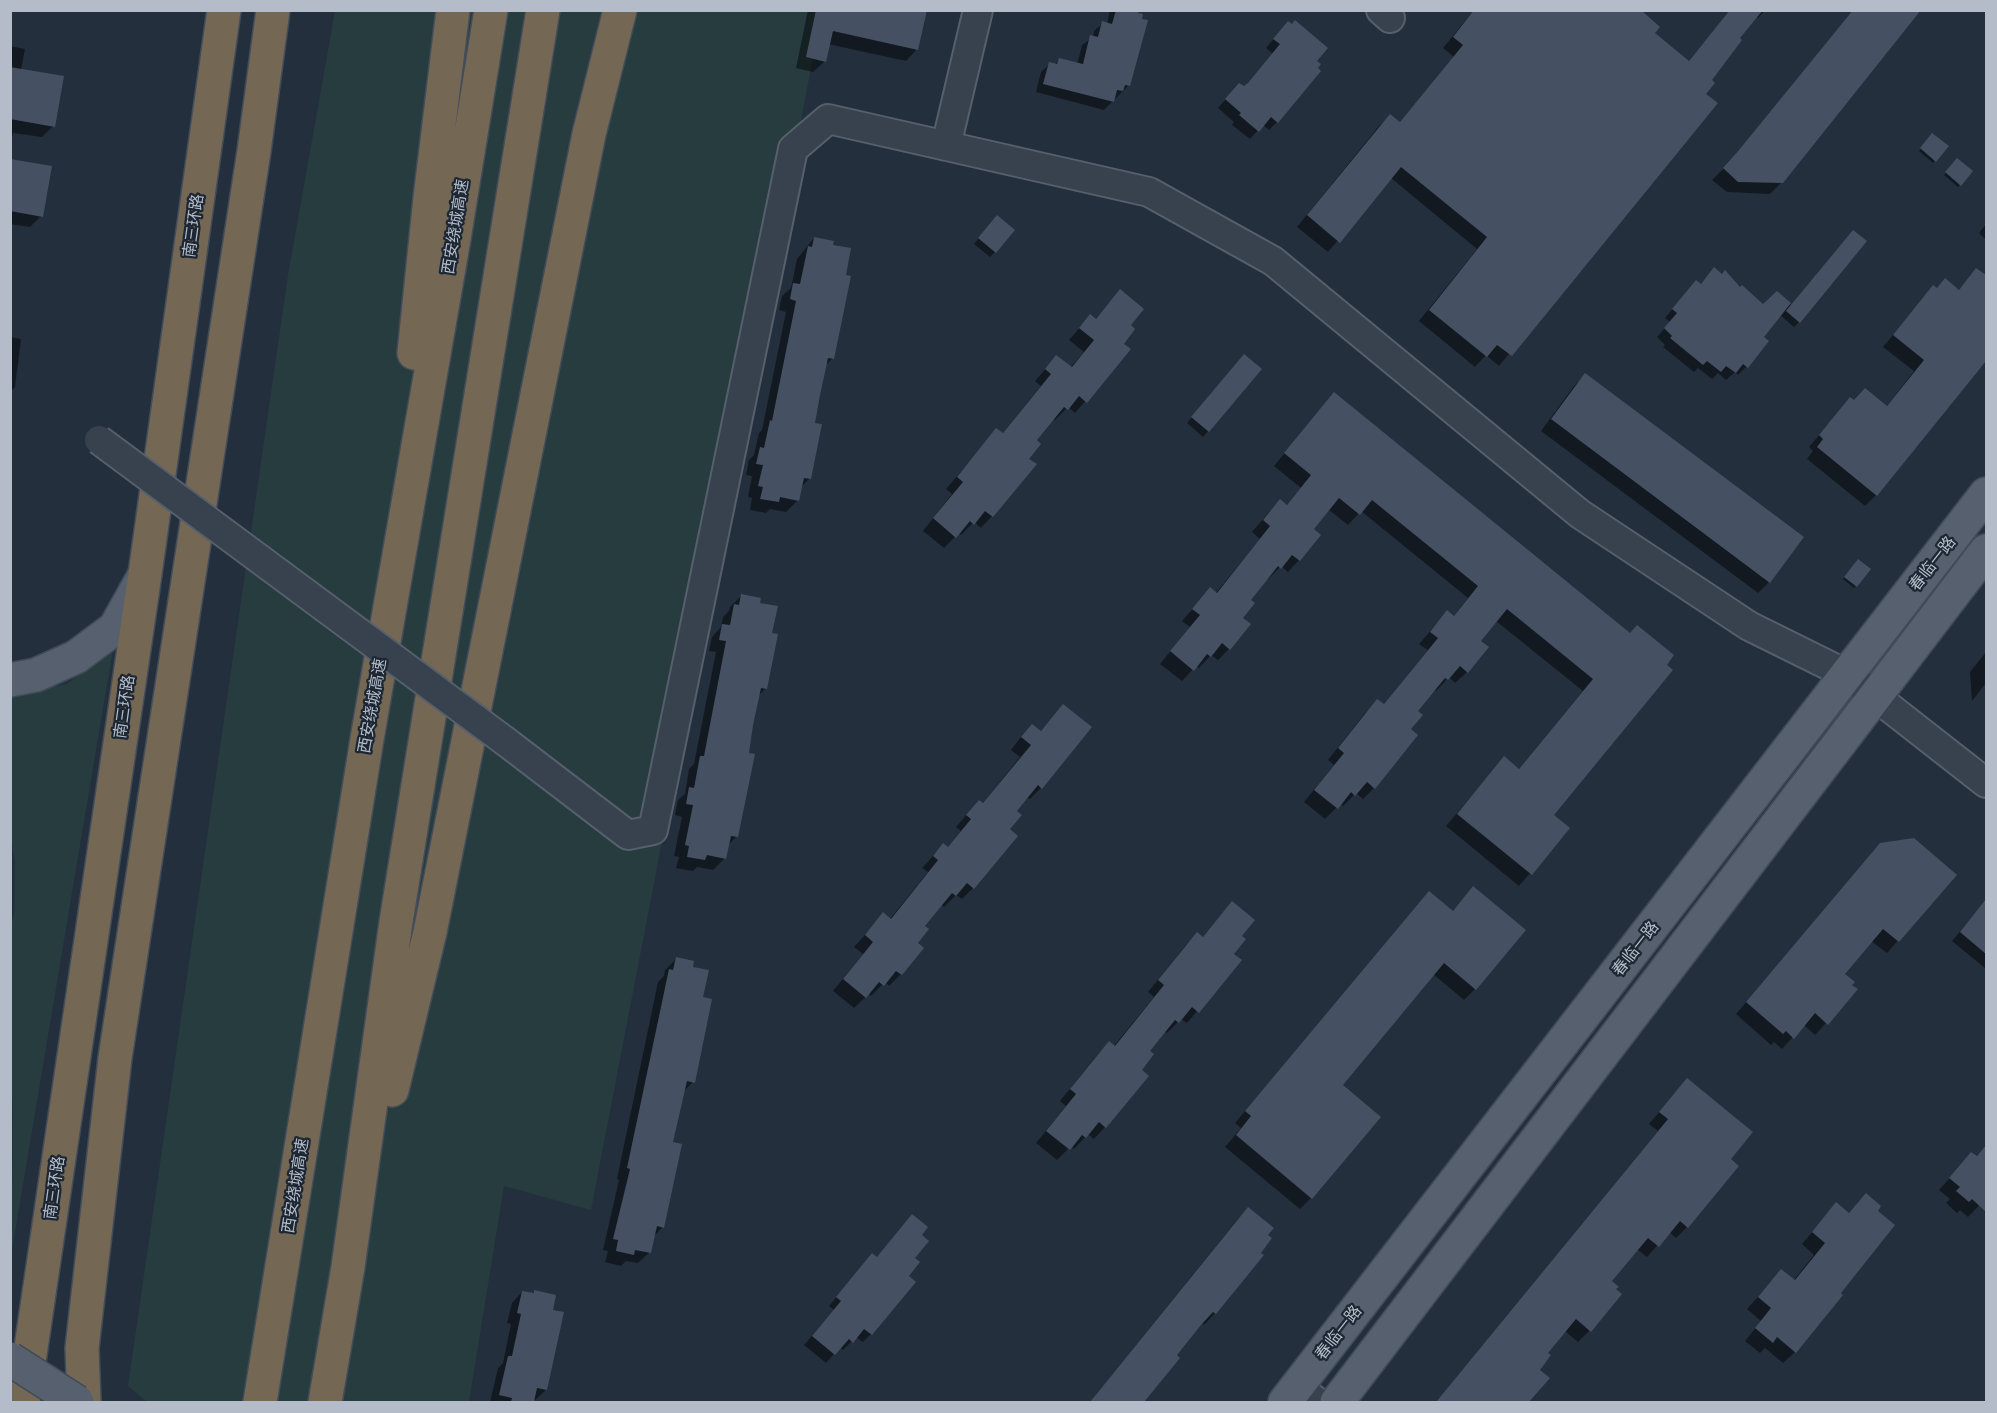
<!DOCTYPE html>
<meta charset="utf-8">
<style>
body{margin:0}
#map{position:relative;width:1997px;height:1413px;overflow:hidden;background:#242f3e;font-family:"Fira Sans",sans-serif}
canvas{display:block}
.frame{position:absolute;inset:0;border:12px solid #b4bcc9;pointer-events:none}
</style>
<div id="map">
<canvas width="1997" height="1413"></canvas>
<div class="frame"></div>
</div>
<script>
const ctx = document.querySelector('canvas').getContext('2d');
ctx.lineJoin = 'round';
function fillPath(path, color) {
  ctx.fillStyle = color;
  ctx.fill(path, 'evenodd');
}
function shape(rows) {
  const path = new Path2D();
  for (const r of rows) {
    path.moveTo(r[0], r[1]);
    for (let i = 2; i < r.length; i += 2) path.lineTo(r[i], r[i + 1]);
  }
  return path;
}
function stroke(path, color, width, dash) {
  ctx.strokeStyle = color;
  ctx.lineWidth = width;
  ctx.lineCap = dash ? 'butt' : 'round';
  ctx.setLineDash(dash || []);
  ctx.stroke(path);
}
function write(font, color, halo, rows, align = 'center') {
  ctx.font = font + ' "Fira Sans","Noto Sans SC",sans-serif';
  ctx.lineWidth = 4.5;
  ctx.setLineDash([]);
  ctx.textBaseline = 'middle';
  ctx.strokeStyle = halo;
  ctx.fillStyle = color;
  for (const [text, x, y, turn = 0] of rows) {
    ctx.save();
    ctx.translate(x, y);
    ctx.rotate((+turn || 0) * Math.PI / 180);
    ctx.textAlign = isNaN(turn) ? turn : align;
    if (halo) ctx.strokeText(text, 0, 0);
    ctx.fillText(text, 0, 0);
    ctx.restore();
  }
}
fillPath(shape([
 [335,11,822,11,591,1210,504,1186,469,1402,147,1402,128,1386,288,275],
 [113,649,11,1256,13,1110,10,1071,10,929,14,915,15,862,10,832,11,694,67,684]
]), '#263c3f');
fillPath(shape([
 [808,10,926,10,917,49,906,61,828,44,825,61,813,72,796,68],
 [1110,10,1137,10,1129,85,1104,110,1036,92,1041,72,1050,64,1054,65,1059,60,1077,65,1082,45,1093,37,1094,31,1103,23,1107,24],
 [1474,10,1638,10,1653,33,1688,62,1731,10,1765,10,1758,18,1756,16,1738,38,1710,80,1704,94,1716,103,1499,366,1486,355,1475,367,1419,321,1477,249,1391,178,1328,252,1297,227,1379,126,1390,116,1399,123,1454,57,1443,48],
 [1853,10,1782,182,1770,194,1727,192,1712,180,1728,164],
 [1280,31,1315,61,1277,122,1269,130,1263,125,1250,139,1232,125,1234,122,1218,108,1231,93,1244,88,1273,54,1266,48],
 [10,46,25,49,21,70,53,126,42,137,13,133,10,146],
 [1932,135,1947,146,1933,163,1919,151],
 [10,160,41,216,30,227,10,224],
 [1957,160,1971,172,1958,187,1944,175],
 [992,222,995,252,990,257,974,244],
 [1986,224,1986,240,1979,233],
 [814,238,833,358,825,366,814,424,810,478,800,488,797,501,786,512,770,509,766,513,750,510,752,498,748,497,752,476,746,475,749,460,754,455,759,433,762,430,786,312,779,310,782,296,791,288,797,259],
 [1971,277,1986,288,1986,359,1876,495,1865,506,1807,459,1813,451,1809,447,1850,399,1853,401,1886,407,1914,371,1883,347,1933,287,1936,289,1958,291],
 [1706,278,1740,289,1763,306,1777,293,1791,305,1799,322,1794,327,1780,315,1762,337,1767,341,1746,367,1738,375,1735,372,1726,380,1718,373,1712,379,1698,368,1694,372,1663,347,1665,345,1657,337,1670,322,1665,318,1688,290,1700,285],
 [1109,303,1128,326,1122,344,1129,350,1075,413,1068,407,1055,420,1053,418,1035,440,992,516,981,528,974,522,961,535,959,533,944,548,923,531,952,494,946,489,997,430,1002,434,1041,386,1035,381,1056,357,1070,368,1084,352,1069,340,1090,316,1095,320],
 [10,337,21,339,15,387,10,392],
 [1238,361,1260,369,1203,437,1187,423],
 [1585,375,1769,582,1758,593,1541,431,1574,386],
 [1334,394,1630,635,1552,815,1568,829,1519,886,1446,826,1504,758,1518,770,1583,691,1496,621,1479,641,1467,672,1455,683,1449,677,1436,691,1434,689,1415,711,1409,730,1374,788,1363,799,1356,793,1343,806,1340,804,1325,819,1304,802,1334,765,1328,760,1366,712,1378,701,1383,705,1428,650,1419,644,1447,612,1453,617,1468,598,1361,511,1348,525,1328,509,1311,529,1299,560,1288,572,1281,566,1268,579,1266,578,1249,600,1229,649,1218,660,1211,655,1199,668,1196,666,1182,681,1160,664,1190,627,1182,621,1210,589,1215,594,1260,539,1252,532,1269,512,1280,501,1286,506,1301,488,1274,466],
 [1856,563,1856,586,1854,588,1843,579],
 [741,596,758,604,766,688,758,696,751,725,737,836,727,846,725,858,713,870,697,867,693,871,676,868,679,857,674,856,682,817,675,815,678,800,685,794,689,769,694,764,716,652,709,651,712,637,721,627,723,617,729,611,730,607],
 [1986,652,1986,683,1972,701,1970,672],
 [1063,706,1041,788,1030,799,1026,797,1015,811,1008,829,973,888,962,899,956,895,944,907,941,904,923,926,916,944,922,948,901,974,889,986,885,982,871,996,869,994,854,1008,833,991,863,954,854,947,883,915,889,920,928,872,922,868,943,845,947,848,961,831,956,827,968,813,982,804,1020,757,1011,750,1021,737,1032,726,1040,732],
 [1881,844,1955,875,1887,953,1871,941,1843,974,1856,990,1815,1035,1804,1025,1782,1049,1774,1042,1771,1045,1736,1014],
 [1473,888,1475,989,1464,1000,1433,974,1341,1085,1311,1198,1300,1209,1225,1147,1241,1128,1235,1123,1429,893,1452,912],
 [1986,901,1986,969,1952,941],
 [1232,903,1240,936,1232,955,1240,961,1187,1023,1181,1019,1167,1033,1164,1031,1148,1051,1140,1070,1147,1076,1105,1127,1094,1139,1088,1134,1074,1149,1071,1146,1057,1160,1036,1143,1066,1106,1060,1101,1098,1054,1109,1043,1113,1047,1154,997,1148,992,1186,945,1197,934,1202,938],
 [676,959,691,968,702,998,693,1082,682,1093,671,1143,663,1227,653,1237,650,1252,638,1263,626,1261,621,1266,605,1262,608,1251,603,1250,619,1180,617,1179,658,982,664,976,665,970],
 [1687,1080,1728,1160,1687,1227,1676,1238,1669,1232,1647,1257,1637,1249,1610,1281,1620,1294,1589,1331,1578,1342,1565,1331,1546,1353,1537,1370,1547,1378,1527,1402,1436,1402,1658,1131,1649,1124],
 [1986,1145,1986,1198,1968,1217,1960,1210,1957,1213,1946,1203,1950,1199,1939,1190,1971,1154,1976,1157],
 [1866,1195,1795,1352,1783,1363,1765,1348,1760,1353,1745,1341,1761,1321,1747,1309,1781,1271,1793,1281,1814,1255,1802,1244,1836,1204,1848,1214],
 [1248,1209,1215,1313,1204,1325,1202,1323,1175,1355,1178,1358,1143,1402,1090,1402,1237,1220],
 [920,1235,913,1258,871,1334,863,1342,856,1337,843,1350,840,1347,826,1363,804,1345,834,1310,829,1306,872,1255,876,1258],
 [535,1291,551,1311,546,1390,535,1400,533,1400,532,1402,490,1402,498,1368,503,1363,511,1324,507,1323,512,1303,522,1292,532,1295]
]), '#0007');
fillPath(shape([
 [816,10,927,10,918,50,833,31,826,62,806,57],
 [1116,10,1138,10,1138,13,1143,14,1142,19,1148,20,1130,86,1125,85,1123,91,1117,90,1114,102,1043,84,1049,62,1057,64,1059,58,1083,64,1090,35,1098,37,1102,21,1112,24],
 [1474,10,1641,10,1660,27,1655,33,1689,61,1730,10,1763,10,1740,38,1742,40,1712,80,1715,83,1706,94,1718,103,1512,356,1497,345,1487,357,1429,310,1487,237,1401,167,1340,243,1307,215,1390,114,1400,122,1463,45,1453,37],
 [1853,10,1921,10,1783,183,1738,182,1723,168,1739,150],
 [1295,20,1328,48,1317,61,1321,64,1318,68,1321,71,1278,123,1271,117,1259,132,1239,115,1241,113,1225,99,1239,83,1244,86,1248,83,1280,44,1273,39,1288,21,1292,24],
 [10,67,64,76,55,127,10,119],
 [1932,133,1949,146,1936,162,1920,148],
 [1957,158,1973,171,1961,186,1945,172],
 [10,159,52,166,43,217,10,211],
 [997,215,1015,230,996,253,978,238],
 [1853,230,1867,241,1800,323,1786,311],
 [814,237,834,241,833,245,851,248,846,275,851,276,834,359,828,358,820,395,815,423,822,424,811,479,804,478,799,501,780,497,779,502,760,499,763,487,758,486,763,465,756,464,760,447,764,448,770,420,772,421,796,301,790,299,793,283,800,284,808,246,812,247],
 [1714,267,1722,274,1725,270,1740,287,1742,285,1763,304,1777,291,1791,303,1764,337,1769,341,1748,368,1743,364,1736,373,1726,366,1721,372,1707,361,1703,365,1670,338,1672,336,1664,328,1677,313,1672,309,1696,280,1701,284],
 [1976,268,1986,275,1986,361,1877,496,1817,447,1823,439,1819,435,1850,397,1854,400,1865,388,1887,406,1924,360,1893,335,1933,285,1937,288,1945,278,1959,290],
 [1120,289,1144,309,1131,325,1135,329,1124,344,1131,349,1087,403,1079,396,1068,410,1064,407,1037,440,1041,444,1029,459,1037,464,993,517,985,511,974,525,970,521,956,538,933,518,963,482,957,477,996,428,1003,433,1051,374,1045,369,1056,355,1072,367,1094,340,1079,328,1090,314,1096,319],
 [1244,354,1262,369,1209,432,1191,417],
 [1585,373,1804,537,1770,583,1551,419],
 [1334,392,1630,633,1637,625,1674,655,1667,665,1673,670,1554,815,1570,828,1532,875,1457,814,1504,756,1519,769,1593,679,1507,609,1481,641,1489,647,1468,673,1460,666,1448,680,1445,678,1418,711,1423,715,1411,729,1418,735,1375,789,1367,782,1355,796,1351,792,1338,809,1314,790,1344,753,1338,748,1377,699,1384,704,1438,638,1430,632,1447,610,1454,616,1478,586,1372,500,1360,515,1339,498,1314,529,1321,535,1300,561,1292,555,1281,569,1278,566,1251,600,1255,603,1243,618,1251,624,1230,650,1222,643,1211,657,1207,654,1194,671,1170,651,1200,615,1192,609,1210,587,1217,593,1270,526,1263,520,1280,499,1287,505,1311,475,1284,453],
 [1858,559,1871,569,1857,587,1844,577],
 [741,594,761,598,760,603,778,606,772,633,778,634,767,689,761,688,753,725,749,753,755,754,738,837,731,836,726,859,707,855,705,860,687,857,689,846,685,845,693,805,686,804,689,787,694,788,700,756,704,756,726,641,719,640,722,624,730,625,734,604,739,605],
 [1063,704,1092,727,1042,789,1038,785,1017,811,1022,815,1010,829,1018,836,974,889,967,883,956,896,952,893,925,926,929,929,918,943,924,948,902,975,896,971,884,986,879,982,866,998,843,979,873,942,865,935,883,912,891,919,938,860,933,856,943,843,948,847,971,819,966,815,979,800,983,803,1031,745,1021,737,1032,724,1041,731],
 [1914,838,1957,875,1899,942,1883,929,1845,974,1855,982,1852,985,1858,989,1828,1025,1815,1013,1794,1039,1786,1031,1783,1034,1746,1002,1880,843],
 [1473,886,1526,930,1476,990,1444,963,1343,1085,1381,1117,1312,1199,1236,1135,1251,1116,1245,1111,1429,891,1453,911],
 [1986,899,1986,954,1960,932],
 [1232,901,1255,920,1242,936,1246,939,1234,954,1242,960,1199,1013,1192,1007,1179,1023,1175,1020,1150,1051,1154,1054,1142,1070,1149,1076,1106,1128,1099,1122,1086,1138,1082,1135,1070,1150,1046,1131,1076,1094,1070,1089,1109,1041,1115,1046,1164,985,1158,980,1197,932,1203,937],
 [676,957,694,961,693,967,709,970,703,997,712,999,695,1083,687,1081,673,1142,682,1144,664,1228,657,1226,651,1253,635,1250,634,1255,616,1251,618,1240,613,1239,630,1169,627,1168,669,969,673,970],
 [1687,1078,1753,1132,1731,1159,1739,1166,1688,1228,1680,1221,1659,1247,1648,1238,1612,1281,1619,1287,1616,1289,1622,1294,1591,1332,1576,1319,1548,1353,1551,1355,1540,1370,1550,1378,1529,1402,1436,1402,1668,1119,1659,1112],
 [1986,1145,1986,1212,1972,1199,1969,1202,1956,1191,1960,1187,1949,1178,1971,1152,1977,1156],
 [1866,1193,1881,1206,1878,1211,1895,1225,1841,1293,1843,1295,1796,1353,1777,1337,1773,1343,1755,1328,1771,1308,1758,1297,1781,1269,1795,1280,1825,1243,1812,1232,1836,1202,1849,1213],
 [1248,1207,1274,1228,1268,1235,1272,1238,1261,1253,1264,1255,1216,1314,1213,1312,1201,1325,1177,1355,1180,1358,1144,1402,1090,1402],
 [912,1214,928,1227,922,1235,929,1241,915,1258,920,1262,909,1276,916,1282,872,1335,864,1329,853,1343,849,1339,835,1355,812,1336,841,1301,836,1297,872,1253,877,1257],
 [534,1290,556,1295,553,1310,564,1312,547,1390,537,1388,534,1402,511,1402,512,1398,499,1395,508,1356,512,1356,521,1314,517,1313,522,1291,534,1293]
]), '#455162');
const minor = shape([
 [1381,10,1390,18],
 [946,146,978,10],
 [505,741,628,835,653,830,793,149,828,119,1149,192,1273,261,1580,514,1749,626,1848,675,1986,783],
 [1297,1387,1317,1402]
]);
const major = shape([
 [10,680,36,675,76,657,115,628,144,576],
 [1285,1402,1986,494],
 [1337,1402,1986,551]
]);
const highway = shape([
 [414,353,430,198,453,10],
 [392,1090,430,932,589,134,620,10],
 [23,1402,145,574,224,10],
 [84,1402,82,1348,115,1058,254,151,273,10],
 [260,1402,367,739,454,239,491,10],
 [325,1402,348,1267,396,922,543,10]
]);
stroke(minor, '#565f6c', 32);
stroke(major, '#414a57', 36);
stroke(highway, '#434c59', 36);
stroke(minor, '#38414e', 28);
stroke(major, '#56606e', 33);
stroke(highway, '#746855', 33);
const minorBridge = shape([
 [99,440,505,741]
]);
const majorBridge = shape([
 [10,1359,77,1402]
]);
stroke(minorBridge, '#565f6c', 32, []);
stroke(majorBridge, '#414a57', 36, []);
stroke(minorBridge, '#38414e', 28);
stroke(majorBridge, '#56606e', 33);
write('16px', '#b4bcc9', '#1d2633', [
 ["南三环路",194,226,-82],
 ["西安绕城高速",456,227,-81],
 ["春临一路",1933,564,-52],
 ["西安绕城高速",373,706,-80],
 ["南三环路",125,707,-82],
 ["春临一路",1636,949,-52],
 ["西安绕城高速",296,1186,-81],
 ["南三环路",55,1188,-82],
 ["春临一路",1339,1333,-52]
]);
</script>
